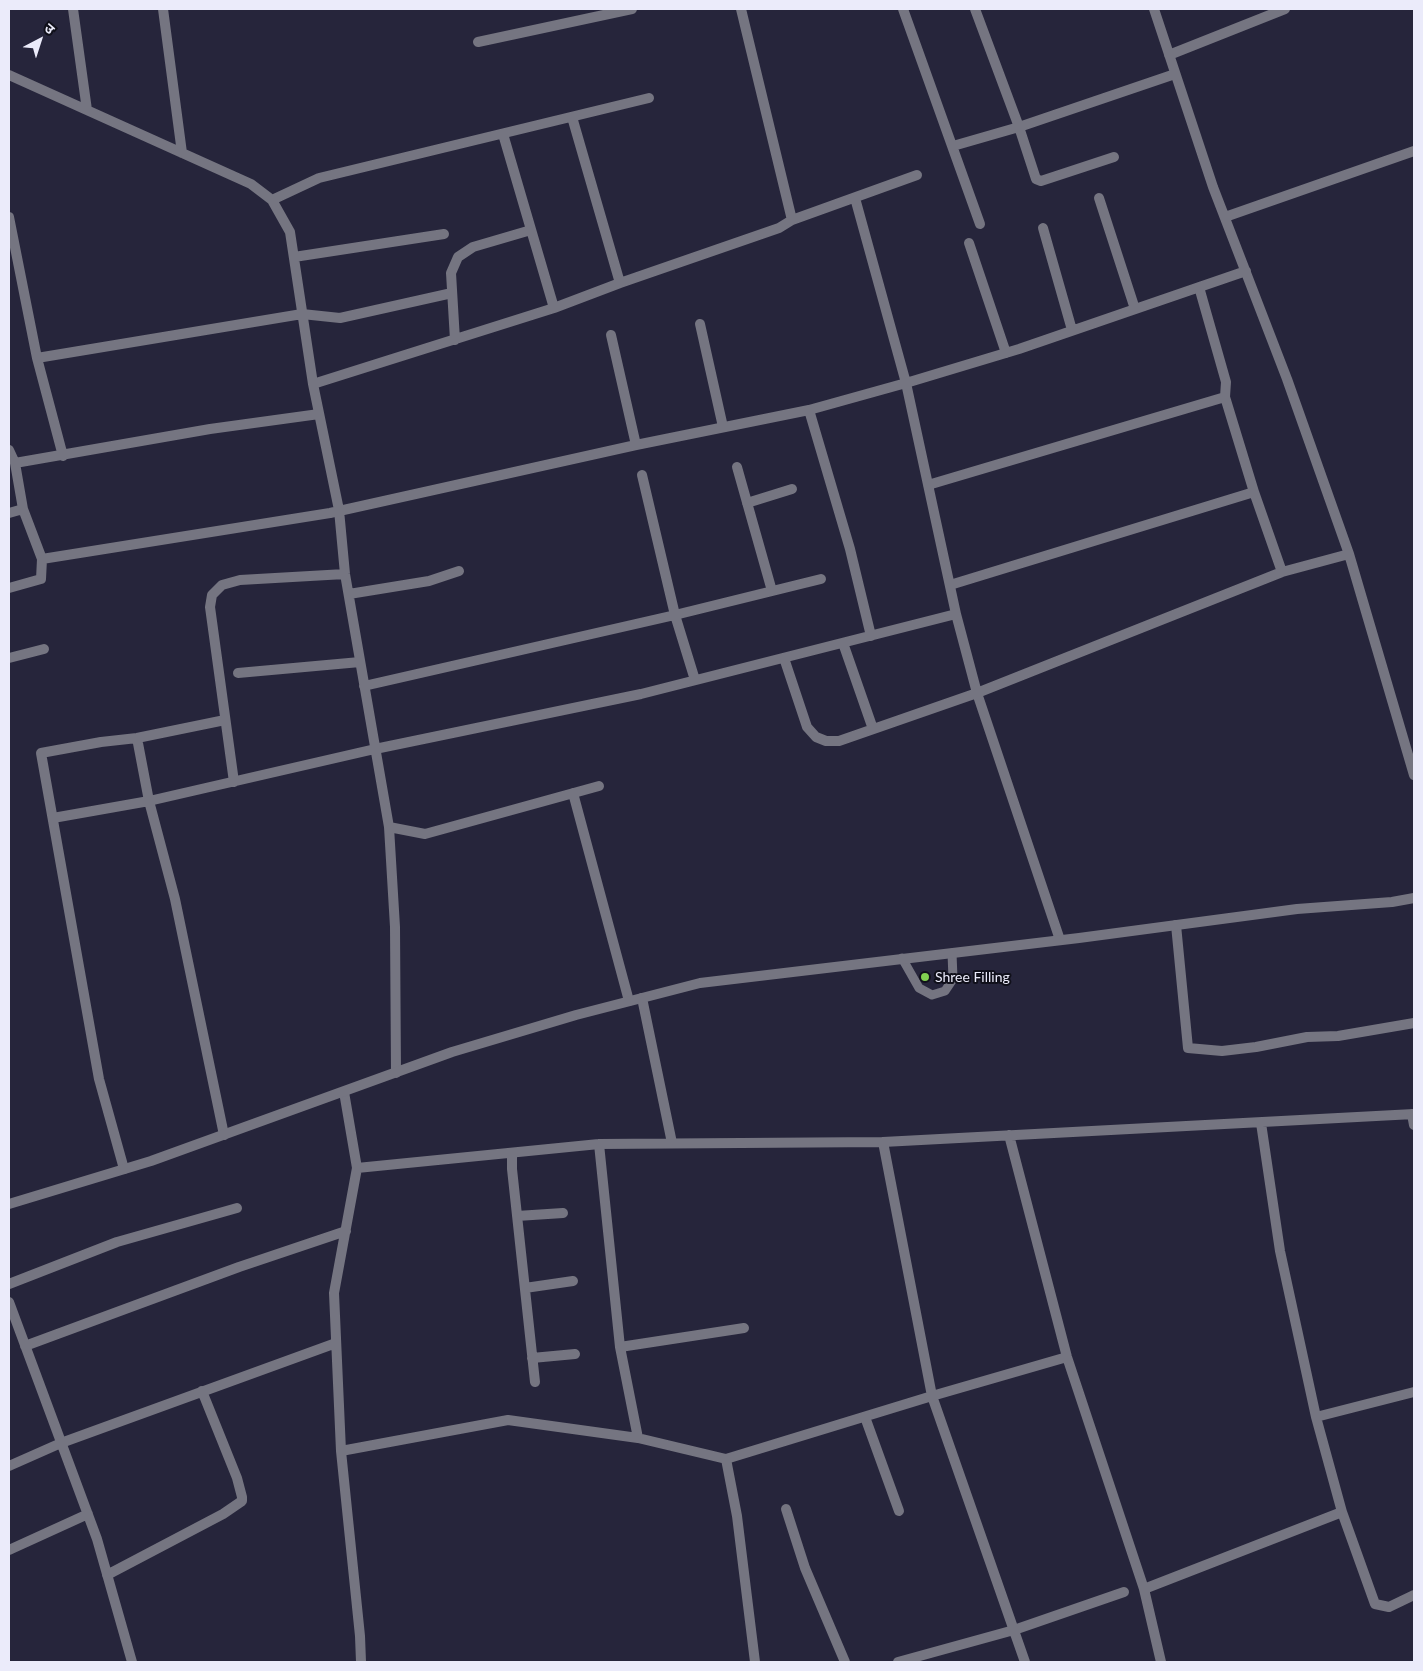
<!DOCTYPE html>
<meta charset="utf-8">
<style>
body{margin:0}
#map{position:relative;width:1423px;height:1671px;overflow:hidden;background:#26253b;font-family:Lato,"Noto Sans Devanagari",sans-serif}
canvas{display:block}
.frame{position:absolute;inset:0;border:10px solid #ebebfa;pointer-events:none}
.north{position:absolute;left:15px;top:15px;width:50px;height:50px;-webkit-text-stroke:4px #10101a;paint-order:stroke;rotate:40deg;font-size:14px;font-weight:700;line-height:20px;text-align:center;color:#ebebfa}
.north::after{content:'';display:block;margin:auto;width:18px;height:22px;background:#ebebfa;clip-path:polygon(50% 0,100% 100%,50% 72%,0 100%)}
</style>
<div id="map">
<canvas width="1423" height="1671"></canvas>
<div class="frame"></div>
<div class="north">उ</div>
</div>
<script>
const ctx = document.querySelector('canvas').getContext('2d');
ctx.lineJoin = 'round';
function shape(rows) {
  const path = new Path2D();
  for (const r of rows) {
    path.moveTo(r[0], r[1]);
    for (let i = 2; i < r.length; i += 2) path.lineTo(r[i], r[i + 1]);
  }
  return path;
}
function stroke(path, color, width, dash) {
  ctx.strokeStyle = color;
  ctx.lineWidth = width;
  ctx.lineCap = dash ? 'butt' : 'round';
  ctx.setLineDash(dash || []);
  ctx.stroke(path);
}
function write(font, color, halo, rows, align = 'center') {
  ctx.font = font + ' Lato,sans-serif';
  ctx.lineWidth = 4;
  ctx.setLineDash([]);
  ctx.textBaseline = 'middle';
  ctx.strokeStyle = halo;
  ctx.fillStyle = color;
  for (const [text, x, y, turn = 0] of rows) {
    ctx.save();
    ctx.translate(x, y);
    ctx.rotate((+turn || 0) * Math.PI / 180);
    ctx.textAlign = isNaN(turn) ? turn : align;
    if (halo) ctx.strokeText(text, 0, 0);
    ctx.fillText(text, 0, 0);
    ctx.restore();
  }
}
stroke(shape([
 [902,958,919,988,932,995,945,991,953,979,952,953]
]), '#757581', 9);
stroke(shape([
 [73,9,87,110],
 [163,9,182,153],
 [903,9,980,224],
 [975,9,1019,127,1036,179,1041,181,1114,157],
 [1154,9,1213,187,1287,379,1349,554,1414,775],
 [478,42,632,9],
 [1169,55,1285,9],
 [9,75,251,184,272,200,290,232,313,384,339,510,345,574,389,827,395,927,396,1073],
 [572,117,620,283],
 [503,134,554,308],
 [953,146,1019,127,1175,74],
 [1099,198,1135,309],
 [272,200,319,178,649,98],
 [9,217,37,358,63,456],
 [1225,217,1414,151],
 [792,220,917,175],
 [1043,228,1072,330],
 [969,243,1006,353],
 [294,257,444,234],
 [1199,287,1226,382,1225,397,1254,492],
 [700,324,723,427],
 [611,335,636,445],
 [455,340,451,273,458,257,473,247,531,230],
 [37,358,302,314,340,318,452,293],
 [313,384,554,308,620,283,779,228,792,220,741,9],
 [809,410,850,549,871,636],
 [9,450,15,463,23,509,42,559,41,579,9,588],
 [15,463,210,429,319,414],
 [737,467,772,591],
 [928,485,1225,397],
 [747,503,792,489],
 [9,513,23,509],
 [42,559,330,513,636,445,809,410,906,383,855,198],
 [950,585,1254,492,1282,572],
 [349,594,429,581,459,571],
 [843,643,873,729],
 [9,658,44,649],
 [784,658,807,727,816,737,826,741,839,741,977,693,1282,572,1349,554],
 [238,673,360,662],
 [695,680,675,615,821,579],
 [364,686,675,615,642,475],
 [137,738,149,801,175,899,224,1135],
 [234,782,210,607,212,595,222,585,240,580,345,574],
 [573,793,629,1001],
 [53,818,149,801,375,749,641,694,956,614],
 [389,827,425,834,599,786],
 [1176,925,1188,1048,1222,1051,1256,1047,1307,1037,1338,1036,1414,1023],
 [1060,940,977,693,956,614,906,383,1019,349,1246,271],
 [642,998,672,1143],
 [344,1092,357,1168,334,1293,341,1451,508,1420,638,1438,726,1459],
 [1412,1114,1414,1125],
 [1009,1135,1067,1357,1144,1589,1161,1662],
 [599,1144,620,1347,638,1438],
 [512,1153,512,1169,535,1382],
 [357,1168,599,1144,883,1142,1414,1114],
 [124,1169,99,1079,41,753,101,742,137,738,225,720],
 [517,1216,563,1213],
 [9,1284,117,1242,237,1208],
 [525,1288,573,1281],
 [9,1302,97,1539,132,1662],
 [25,1346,239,1267,346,1231],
 [620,1347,744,1328],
 [532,1358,575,1354],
 [865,1417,899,1511],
 [1316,1417,1414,1392],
 [341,1451,360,1636,361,1662],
 [9,1466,61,1443,336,1343],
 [786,1509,805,1568,845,1662],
 [1342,1512,1375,1604,1389,1607,1414,1595],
 [9,1550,88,1514],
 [107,1575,223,1514,242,1501,242,1497,237,1478,202,1391],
 [1144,1589,1342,1512,1316,1417,1280,1251,1261,1123],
 [755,1662,737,1516,726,1459,932,1396,883,1142],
 [898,1662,1014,1630,1124,1592],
 [1025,1662,932,1396,1067,1357]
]), '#757581', 10);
stroke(shape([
 [9,1204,151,1161,452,1052,576,1015,700,983,1079,938,1297,909,1392,902,1414,898]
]), '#757581', 10);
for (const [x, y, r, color] of [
 [925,977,5,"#81d050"]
]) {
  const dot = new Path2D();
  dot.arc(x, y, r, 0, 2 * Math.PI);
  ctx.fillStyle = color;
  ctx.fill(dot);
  stroke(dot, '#10101a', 2);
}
write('14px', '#ebebfa', '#10101a', [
 ["Shree Filling",935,977]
], 'left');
</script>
